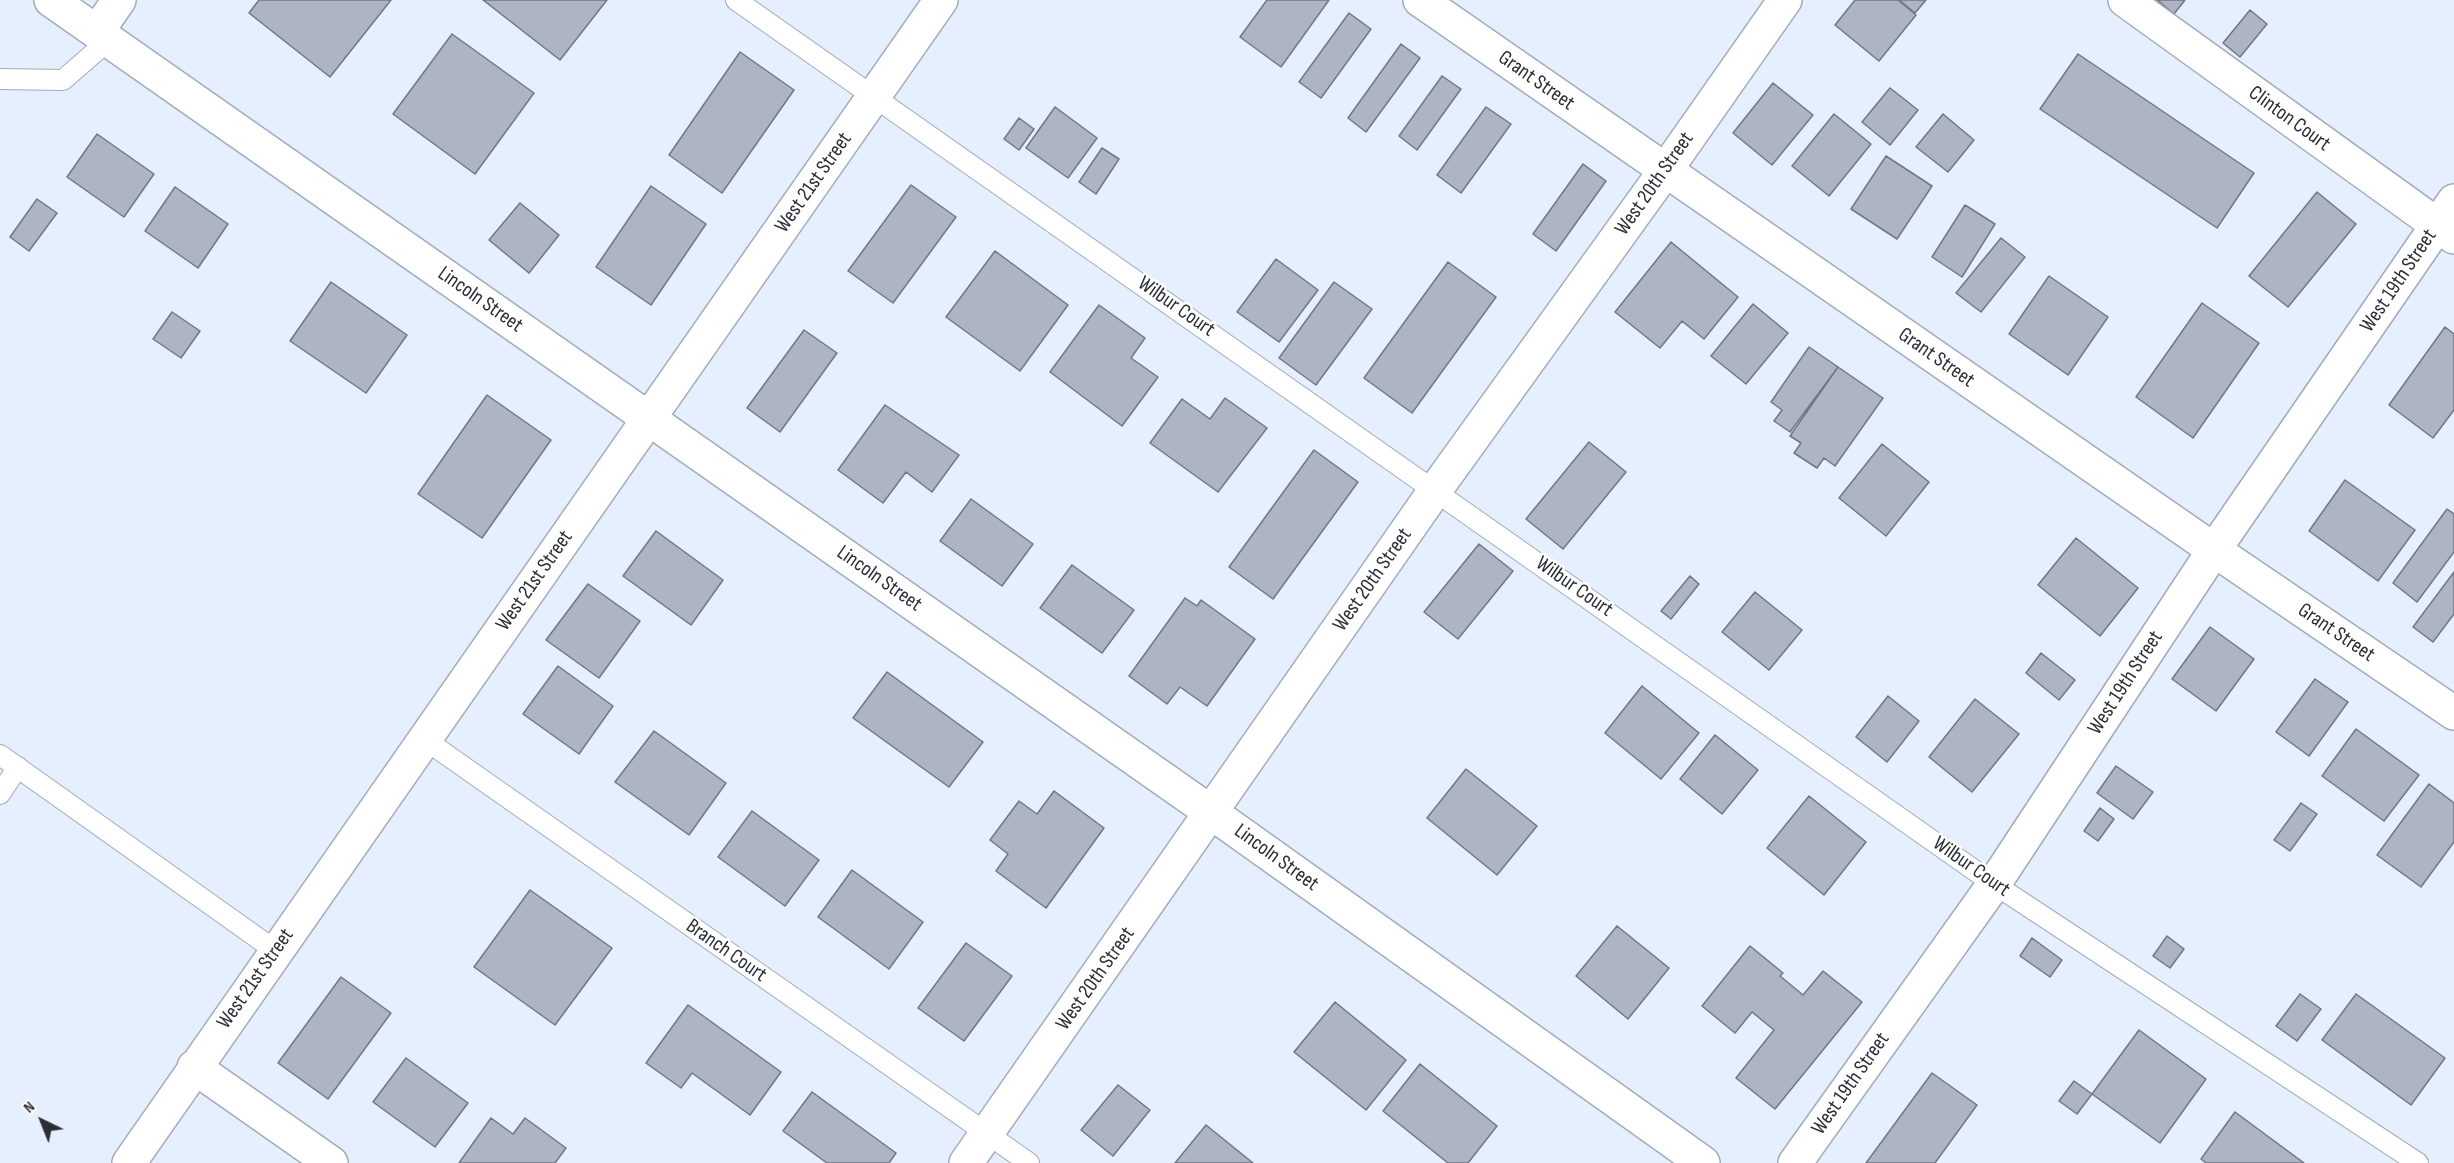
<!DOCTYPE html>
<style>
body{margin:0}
#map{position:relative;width:2454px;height:1163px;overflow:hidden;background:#e5effe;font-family:"Sofia Sans Condensed",sans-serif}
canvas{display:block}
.north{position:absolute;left:12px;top:1091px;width:60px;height:60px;-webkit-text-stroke:4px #fff;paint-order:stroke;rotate:317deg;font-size:16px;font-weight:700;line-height:24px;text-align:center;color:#2b2e34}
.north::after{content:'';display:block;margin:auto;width:21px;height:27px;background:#2b2e34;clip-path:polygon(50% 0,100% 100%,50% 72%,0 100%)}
</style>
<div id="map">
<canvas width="2454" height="1163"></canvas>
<div class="north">N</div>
</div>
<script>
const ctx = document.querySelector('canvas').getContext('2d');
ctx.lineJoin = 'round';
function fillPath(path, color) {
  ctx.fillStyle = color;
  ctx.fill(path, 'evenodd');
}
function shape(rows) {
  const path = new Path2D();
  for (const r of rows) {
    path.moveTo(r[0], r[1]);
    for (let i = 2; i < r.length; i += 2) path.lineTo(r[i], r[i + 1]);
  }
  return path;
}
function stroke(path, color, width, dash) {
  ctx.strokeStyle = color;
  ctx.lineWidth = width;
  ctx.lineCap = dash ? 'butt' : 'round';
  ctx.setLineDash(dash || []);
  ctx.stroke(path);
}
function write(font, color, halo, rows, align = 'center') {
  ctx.font = font + ' "Sofia Sans Condensed",sans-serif';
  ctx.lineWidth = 5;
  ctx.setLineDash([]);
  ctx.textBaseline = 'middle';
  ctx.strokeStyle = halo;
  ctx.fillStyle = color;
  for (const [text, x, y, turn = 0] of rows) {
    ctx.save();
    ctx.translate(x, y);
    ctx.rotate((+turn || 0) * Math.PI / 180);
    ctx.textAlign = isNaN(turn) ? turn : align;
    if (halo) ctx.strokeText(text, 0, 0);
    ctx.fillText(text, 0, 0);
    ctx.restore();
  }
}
const building = shape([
 [259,0,391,0,330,77,249,13,259,0],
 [483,0,607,0,560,60,483,0],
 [1267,0,1329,0,1281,67,1240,37,1267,0],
 [1855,0,1898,0,1916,15,1879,61,1835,25,1855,0],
 [1899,0,1926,0,1915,13,1899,0],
 [2157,0,2185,0,2174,14,2157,0],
 [2250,10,2267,24,2240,57,2223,43,2250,10],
 [1349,13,1371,29,1321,98,1299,82,1349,13],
 [452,34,534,93,475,174,393,114,452,34],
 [1401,44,1420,58,1366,132,1348,118,1401,44],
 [740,52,794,90,722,193,669,155,740,52],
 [2078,54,2254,173,2217,228,2040,109,2078,54],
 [1442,76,1461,89,1417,150,1399,136,1442,76],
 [1773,83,1813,115,1772,165,1733,133,1773,83],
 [1890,88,1918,110,1890,145,1862,122,1890,88],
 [1055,107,1097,138,1068,178,1026,148,1055,107],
 [1486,107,1511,124,1461,193,1437,175,1486,107],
 [1834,114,1871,144,1829,196,1792,166,1834,114],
 [1943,114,1974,140,1948,172,1916,147,1943,114],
 [1019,118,1034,129,1019,150,1004,139,1019,118],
 [97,134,154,174,124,217,67,177,97,134],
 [1102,148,1119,159,1096,194,1079,182,1102,148],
 [1886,156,1932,186,1897,239,1851,209,1886,156],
 [1583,164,1606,181,1556,251,1533,234,1583,164],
 [911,185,956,217,893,303,848,271,911,185],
 [651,186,706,224,651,305,596,267,651,186],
 [175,187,228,224,198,268,145,231,175,187],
 [2317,192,2356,224,2288,307,2249,276,2317,192],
 [37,199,57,213,29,251,10,237,37,199],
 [520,203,559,235,529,273,489,240,520,203],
 [1965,205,1995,224,1962,277,1932,257,1965,205],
 [2001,238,2025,257,1981,312,1956,293,2001,238],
 [1671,242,1738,297,1704,339,1682,321,1660,348,1615,312,1671,242],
 [995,251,1068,305,1020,371,946,317,995,251],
 [1276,259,1318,290,1279,342,1237,312,1276,259],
 [1448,262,1496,297,1412,413,1364,378,1448,262],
 [2049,276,2108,317,2068,375,2009,334,2049,276],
 [331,282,407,335,366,393,290,341,331,282],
 [1334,282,1372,309,1316,385,1279,358,1334,282],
 [2202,303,2259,343,2193,438,2136,397,2202,303],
 [1753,304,1788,333,1746,384,1711,356,1753,304],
 [1099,305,1145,338,1131,358,1158,377,1122,426,1050,372,1099,305],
 [172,312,200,331,181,358,153,339,172,312],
 [2445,327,2454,334,2454,410,2433,438,2389,405,2445,327],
 [804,330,837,353,780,432,747,408,804,330],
 [1809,347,1838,367,1790,432,1774,421,1782,410,1771,402,1809,347],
 [1838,367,1883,398,1835,466,1824,458,1817,468,1794,453,1801,443,1790,436,1838,367],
 [487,395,551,440,482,538,418,494,487,395],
 [1225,398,1267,428,1218,492,1150,443,1182,399,1210,419,1225,398],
 [885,405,959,455,932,492,906,472,883,503,838,470,885,405],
 [1589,442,1626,472,1563,549,1526,519,1589,442],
 [1882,444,1929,482,1886,536,1839,498,1882,444],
 [1314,450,1358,482,1273,599,1229,567,1314,450],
 [2345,480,2415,530,2378,581,2309,531,2345,480],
 [971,499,1033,544,1002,586,940,541,971,499],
 [2447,509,2454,514,2454,552,2417,602,2393,583,2447,509],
 [656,531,723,580,691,625,623,576,656,531],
 [2076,538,2138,588,2100,636,2038,585,2076,538],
 [1479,544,1513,571,1458,639,1424,612,1479,544],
 [1072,565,1134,610,1102,653,1040,608,1072,565],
 [2454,572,2454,614,2433,642,2413,627,2454,572],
 [1690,576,1699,584,1671,619,1661,611,1690,576],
 [588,584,640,621,599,678,546,640,588,584],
 [1755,592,1802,630,1769,670,1722,632,1755,592],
 [1185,598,1197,606,1201,600,1255,639,1207,706,1180,687,1167,704,1129,676,1185,598],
 [2210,627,2254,659,2216,711,2172,679,2210,627],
 [2041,653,2075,680,2059,700,2026,673,2041,653],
 [558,666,613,706,579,754,523,714,558,666],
 [887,672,983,742,949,787,853,718,887,672],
 [2315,679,2348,702,2309,756,2276,732,2315,679],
 [1642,686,1699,733,1661,779,1605,733,1642,686],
 [1888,696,1919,721,1887,762,1856,737,1888,696],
 [1975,699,2019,734,1972,792,1929,757,1975,699],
 [2356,729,2419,775,2384,821,2322,776,2356,729],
 [654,731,726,783,689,835,615,782,654,731],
 [1715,735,1758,770,1722,814,1680,779,1715,735],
 [2116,766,2153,792,2133,819,2097,793,2116,766],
 [1466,769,1537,826,1497,875,1427,818,1466,769],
 [2429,784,2454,803,2454,842,2421,887,2377,855,2429,784],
 [1054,791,1104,828,1046,908,996,871,1008,854,990,840,1019,801,1037,814,1054,791],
 [1809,796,1866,842,1824,895,1767,848,1809,796],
 [2301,803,2317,814,2290,851,2274,840,2301,803],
 [2100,808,2114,819,2098,841,2084,831,2100,808],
 [752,811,819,860,785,906,718,857,752,811],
 [852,870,923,922,889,969,818,917,852,870],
 [530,890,612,948,555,1025,474,967,530,890],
 [1617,926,1669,968,1628,1019,1576,976,1617,926],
 [2167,936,2184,949,2170,968,2153,956,2167,936],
 [2032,938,2062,960,2050,977,2020,956,2032,938],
 [966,943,1012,976,964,1041,918,1008,966,943],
 [1750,946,1783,973,1780,976,1803,995,1823,971,1862,1002,1775,1109,1736,1078,1774,1030,1752,1012,1735,1033,1702,1006,1750,946],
 [341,977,391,1013,328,1099,278,1063,341,977],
 [2300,994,2321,1009,2297,1041,2276,1026,2300,994],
 [2356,994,2445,1058,2411,1105,2322,1040,2356,994],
 [1335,1002,1406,1060,1366,1110,1294,1052,1335,1002],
 [688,1005,781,1072,750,1115,692,1073,681,1088,646,1063,688,1005],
 [2139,1030,2206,1079,2160,1143,2092,1094,2139,1030],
 [406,1058,468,1103,435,1147,373,1102,406,1058],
 [1420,1064,1497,1126,1468,1163,1448,1163,1383,1111,1420,1064],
 [1932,1073,1977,1105,1935,1163,1866,1163,1932,1073],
 [2074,1081,2092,1094,2077,1114,2059,1101,2074,1081],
 [1118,1085,1150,1110,1113,1156,1081,1130,1118,1085],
 [812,1092,896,1153,889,1163,827,1163,783,1131,812,1092],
 [2235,1112,2304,1163,2206,1163,2201,1159,2235,1112],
 [491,1118,513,1134,525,1118,566,1148,555,1163,459,1163,491,1118],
 [1206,1125,1253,1163,1175,1163,1206,1125]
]);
fillPath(building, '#adb5c4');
stroke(building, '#707886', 1.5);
const lane = shape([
 [736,0,1994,884,2418,1163],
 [0,79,63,80,109,40],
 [424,739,1029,1163],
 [0,755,276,951],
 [0,794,18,767]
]);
const street = shape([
 [51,0,1212,813,1703,1163],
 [1420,0,2214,550,2454,713],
 [2125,0,2454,237],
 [97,32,119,0],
 [194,1067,331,1163],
 [129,1163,941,0],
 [966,1163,1436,489,1665,171,1785,0],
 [1795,1163,1994,884,2214,550,2454,201]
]);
stroke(lane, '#a2abba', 22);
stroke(street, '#a2abba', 36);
stroke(lane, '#fff', 20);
stroke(street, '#fff', 33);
write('21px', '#2b2e34', '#fff', [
 ["Grant Street",1536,81,35],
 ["Clinton Court",2289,119,36],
 ["West 21st Street",814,183,-55],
 ["West 20th Street",1655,184,-55],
 ["West 19th Street",2399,281,-56],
 ["Lincoln Street",480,300,35],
 ["Wilbur Court",1176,307,35],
 ["Grant Street",1936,358,35],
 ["Lincoln Street",879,579,35],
 ["West 20th Street",1373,580,-55],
 ["West 21st Street",535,581,-55],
 ["Wilbur Court",1574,587,35],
 ["Grant Street",2336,633,34],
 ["West 19th Street",2126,683,-57],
 ["Lincoln Street",1276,858,36],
 ["Wilbur Court",1971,867,35],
 ["Branch Court",726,951,35],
 ["West 21st Street",256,979,-55],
 ["West 20th Street",1096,979,-55],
 ["West 19th Street",1851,1084,-55]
]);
</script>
